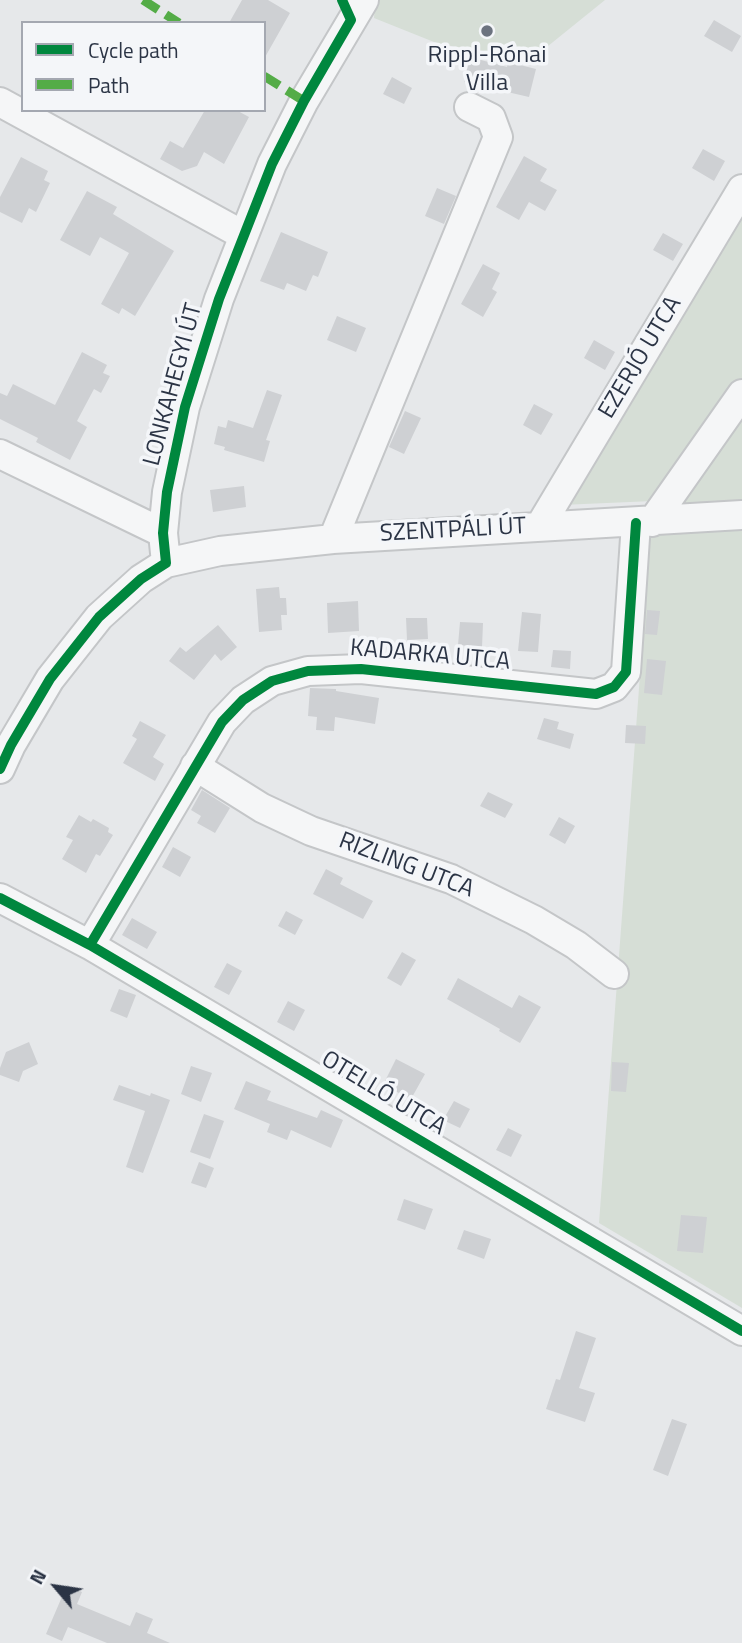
<!DOCTYPE html>
<meta charset="utf-8">
<style>
body{margin:0}
#map{position:relative;width:742px;height:1643px;overflow:hidden;background:#e6e8ea;font-family:"Titillium Web",sans-serif}
canvas{display:block}
.legend{position:absolute;left:21px;top:21px;width:245px;height:91px;box-sizing:border-box;background:#f4f6f9;border:2px solid #a4a8b1;margin:0;padding:9px 12px;list-style:none;font-size:21px;color:#2b3445}
.legend li{display:flex;align-items:center;gap:14px;height:35px}
.legend b{width:35px;border:2px solid #a4a8b1}
.north{position:absolute;left:21px;top:1552px;width:70px;height:70px;-webkit-text-stroke:5px #f4f6f9;paint-order:stroke;rotate:299deg;font-size:19px;font-weight:700;line-height:28px;text-align:center;color:#2b3445}
.north::after{content:'';display:block;margin:auto;width:24px;height:32px;background:#2b3445;clip-path:polygon(50% 0,100% 100%,50% 72%,0 100%)}
</style>
<div id="map">
<canvas width="742" height="1643"></canvas>
<ul class="legend">
<li><b style="height:9px;background:#00873e"></b>Cycle path</li>
<li><b style="height:9px;background:#54ac47"></b>Path</li>
</ul>
<div class="north">N</div>
</div>
<script>
const ctx = document.querySelector('canvas').getContext('2d');
ctx.lineJoin = 'round';
function fillPath(path, color) {
  ctx.fillStyle = color;
  ctx.fill(path, 'evenodd');
}
function shape(rows) {
  const path = new Path2D();
  for (const r of rows) {
    path.moveTo(r[0], r[1]);
    for (let i = 2; i < r.length; i += 2) path.lineTo(r[i], r[i + 1]);
  }
  return path;
}
function stroke(path, color, width, dash) {
  ctx.strokeStyle = color;
  ctx.lineWidth = width;
  ctx.lineCap = dash ? 'butt' : 'round';
  ctx.setLineDash(dash || []);
  ctx.stroke(path);
}
function write(font, color, halo, rows, align = 'center') {
  ctx.font = font + ' "Titillium Web",sans-serif';
  ctx.lineWidth = 7;
  ctx.setLineDash([]);
  ctx.textBaseline = 'middle';
  ctx.strokeStyle = halo;
  ctx.fillStyle = color;
  for (const [text, x, y, turn = 0] of rows) {
    ctx.save();
    ctx.translate(x, y);
    ctx.rotate((+turn || 0) * Math.PI / 180);
    ctx.textAlign = isNaN(turn) ? turn : align;
    if (halo) ctx.strokeText(text, 0, 0);
    ctx.fillText(text, 0, 0);
    ctx.restore();
  }
}
fillPath(shape([
 [375,0,605,0,532,59,439,44,374,18],
 [742,204,742,1308,599,1223,653,501,561,505]
]), '#d6ded6');
fillPath(shape([
 [242,0,268,0,290,13,264,59,264,23,229,23],
 [714,20,741,36,732,52,704,36],
 [470,57,507,67,508,62,536,69,529,97,464,82],
 [392,77,412,88,404,104,383,94],
 [205,110,236,110,249,117,224,164,204,152,197,166,182,171,160,159,170,141,183,148],
 [703,149,725,161,714,181,692,168],
 [524,156,547,169,540,181,557,190,545,211,529,202,519,220,496,207],
 [21,157,48,171,44,180,50,183,36,212,29,208,22,223,0,212,0,197],
 [437,188,456,196,444,224,425,216],
 [87,191,117,207,113,214,174,251,135,316,122,308,119,314,101,304,129,253,100,237,90,256,60,240],
 [281,232,328,252,318,277,313,275,306,291,287,283,284,290,260,281],
 [663,233,683,244,673,261,653,250],
 [483,264,500,273,492,289,497,292,483,317,461,304],
 [337,316,366,328,356,352,327,340],
 [594,340,615,352,605,370,584,358],
 [82,352,107,365,103,373,110,376,101,393,94,389,77,421,87,427,70,460,36,442,38,438,0,419,0,393,7,396,13,384,55,405],
 [267,390,282,395,266,440,270,441,264,462,224,450,225,447,214,444,218,426,226,428,228,420,253,428],
 [534,404,553,414,541,435,523,425],
 [405,411,421,418,404,454,389,447],
 [244,486,246,507,213,512,210,490],
 [279,587,280,598,286,598,287,615,281,615,282,630,259,632,256,589],
 [358,601,359,631,328,633,327,603],
 [647,610,660,611,657,635,645,634],
 [522,612,541,614,538,652,518,651],
 [406,618,427,618,428,639,407,640],
 [460,622,483,623,482,647,458,645],
 [218,625,237,647,221,661,215,654,194,680,169,661,180,647,186,652],
 [553,650,571,651,570,669,551,667],
 [647,659,666,661,662,695,644,693],
 [310,688,336,689,336,691,379,698,375,724,335,717,334,731,316,730,317,717,308,716],
 [544,718,559,722,557,729,574,734,570,749,537,739],
 [140,721,166,735,153,757,164,764,155,781,123,763,137,739,132,736],
 [626,725,646,726,645,744,625,743],
 [202,790,230,808,215,833,197,823,201,816,191,810],
 [488,792,513,804,505,818,480,806],
 [79,815,91,822,93,819,109,828,108,832,113,835,100,856,96,854,86,873,62,859,73,840,66,837],
 [559,817,575,826,565,844,549,835],
 [173,847,191,857,180,877,162,867],
 [326,869,343,878,340,884,373,901,363,919,313,894],
 [286,911,303,920,295,935,278,926],
 [132,918,157,932,147,949,122,935],
 [402,952,416,960,401,986,387,978],
 [227,963,242,971,229,995,214,987],
 [458,978,512,1008,519,995,541,1007,520,1043,499,1031,500,1029,447,999],
 [119,989,136,995,127,1018,110,1011],
 [288,1001,305,1010,294,1031,277,1022],
 [29,1042,38,1064,23,1071,19,1082,0,1075,0,1068,6,1052],
 [396,1059,425,1074,411,1099,383,1085],
 [612,1062,629,1063,626,1092,611,1091],
 [191,1066,212,1073,201,1102,181,1094],
 [246,1081,271,1091,267,1100,317,1118,321,1110,343,1120,331,1148,291,1130,287,1140,267,1132,270,1124,234,1109],
 [119,1085,150,1096,151,1093,170,1100,143,1173,126,1167,145,1111,113,1100],
 [454,1101,470,1109,460,1128,443,1120],
 [204,1114,224,1121,210,1159,190,1152],
 [508,1128,522,1135,511,1157,496,1150],
 [199,1162,214,1168,206,1188,191,1183],
 [404,1199,433,1209,425,1230,397,1220],
 [681,1215,707,1217,703,1253,677,1251],
 [464,1230,491,1239,484,1259,457,1249],
 [576,1331,596,1338,579,1388,595,1393,585,1422,546,1409,556,1379,560,1380],
 [672,1419,687,1424,668,1476,653,1470],
 [67,1585,82,1592,77,1604,130,1626,136,1612,153,1619,147,1633,170,1643,107,1643,68,1627,62,1641,46,1634]
]), '#ced0d3');
const minor = shape([
 [0,102,243,235],
 [0,454,163,533],
 [652,522,742,394],
 [540,526,742,189],
 [333,539,498,137,491,118,469,107],
 [166,563,220,551,333,539,742,515],
 [195,766,262,808,311,831,451,879,534,920,576,945,614,974],
 [0,769,11,745,50,679,99,617,141,579,166,563,163,533,167,492,185,407,219,299,272,164,304,101,364,0],
 [0,898,90,945,742,1331],
 [90,945,222,722,243,700,272,681,308,671,361,669,596,694,614,687,626,672,636,523]
]);
stroke(minor, '#c4c6c8', 32);
stroke(minor, '#f5f6f7', 28);
stroke(shape([
 [143,0,179,23],
 [264,76,304,101]
]), '#54ac47', 9, [18, 9]);
stroke(shape([
 [0,769,11,745,50,679,99,617,141,579,166,563,163,533,167,492,185,407,219,299,272,164,304,101,351,20,342,0],
 [0,898,90,945,742,1331],
 [90,945,222,722,243,700,272,681,308,671,361,669,596,694,614,687,626,672,636,523]
]), '#00873e', 10);
for (const [x, y, r, color] of [
 [487,31,7,"#6c737f"]
]) {
  const dot = new Path2D();
  dot.arc(x, y, r, 0, 2 * Math.PI);
  ctx.fillStyle = color;
  ctx.fill(dot);
  stroke(dot, '#f4f6f9', 2.5);
}
write('24px', '#2b3445', '#f4f6f9', [
 ["Rippl-Rónai",487,56],
 ["Villa",487,84]
]);
write('24px', '#2b3445', '#f4f6f9', [
 ["EZERJÓ UTCA",641,358,-59],
 ["LONKAHEGYI ÚT",174,385,-75],
 ["SZENTPÁLI ÚT",453,531,-3],
 ["KADARKA UTCA",430,656,5],
 ["RIZLING UTCA",406,866,21],
 ["OTELLÓ UTCA",383,1094,31]
]);
</script>
